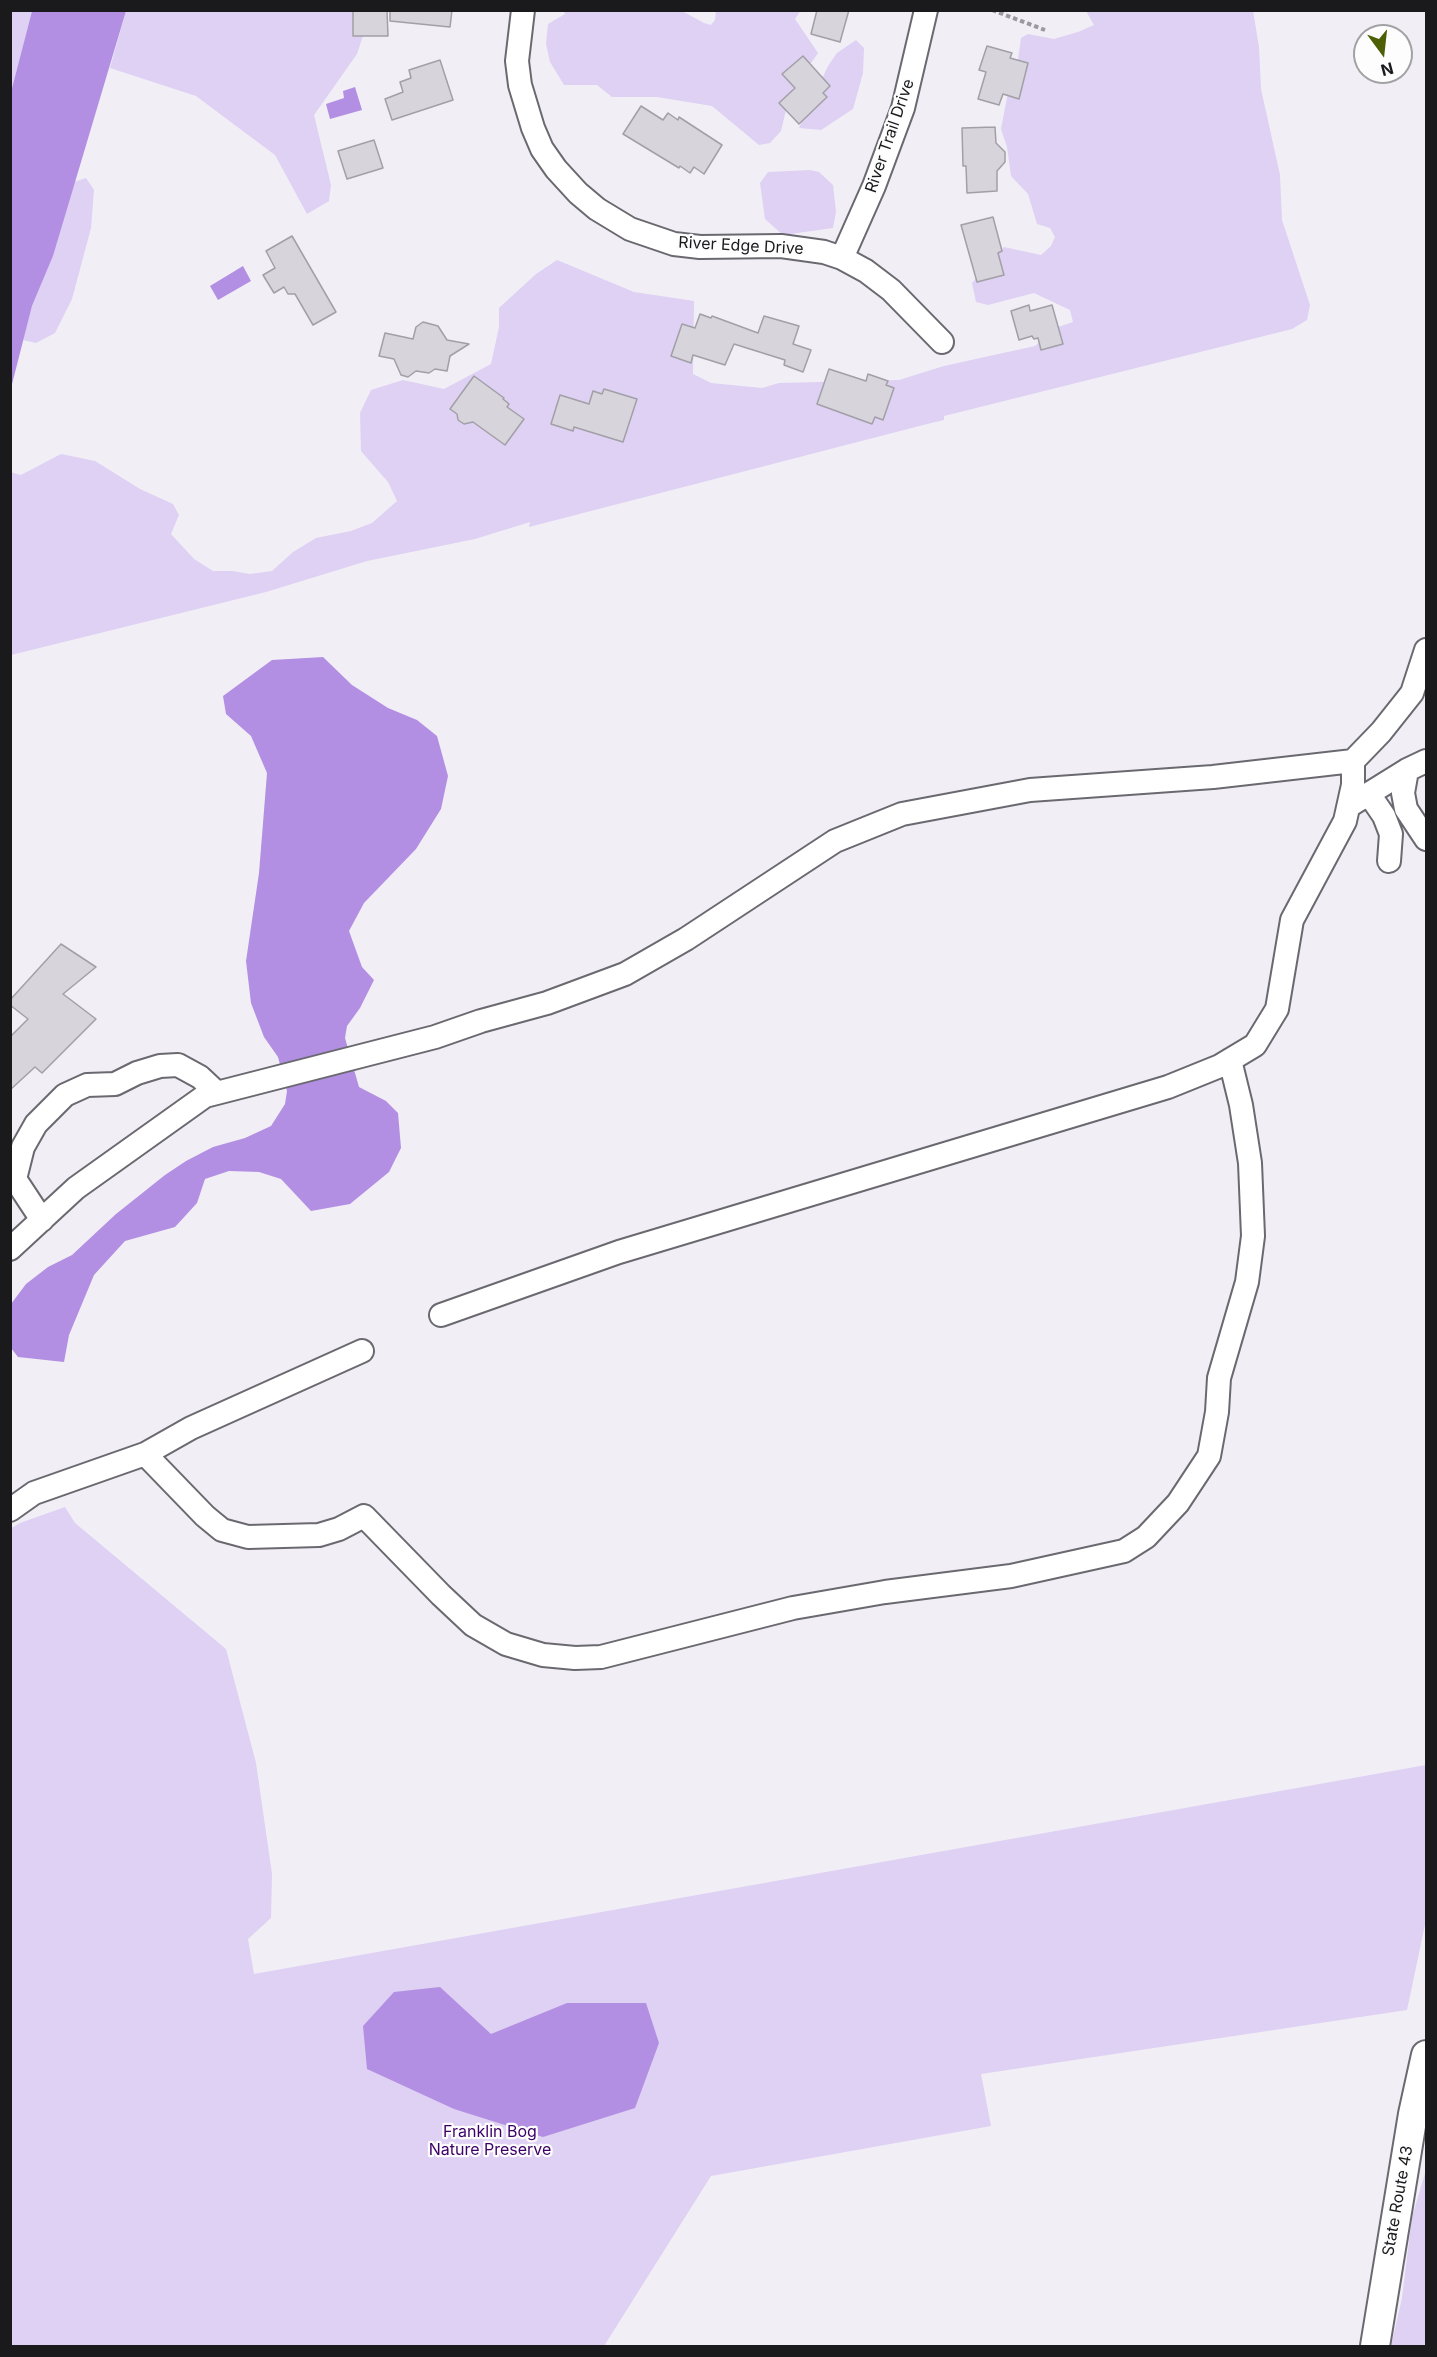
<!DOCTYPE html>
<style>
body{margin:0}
#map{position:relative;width:1437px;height:2357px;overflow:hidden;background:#f1eef6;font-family:Inter,sans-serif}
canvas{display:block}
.frame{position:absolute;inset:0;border:12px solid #1a191c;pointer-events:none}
.north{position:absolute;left:1353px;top:24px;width:60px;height:60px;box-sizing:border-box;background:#fdfdfe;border:2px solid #a2a2a4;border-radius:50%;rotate:165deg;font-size:16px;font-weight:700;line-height:24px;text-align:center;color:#1a191c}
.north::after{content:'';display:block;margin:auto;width:21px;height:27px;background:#4c5f05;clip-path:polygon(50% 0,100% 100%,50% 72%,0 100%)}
</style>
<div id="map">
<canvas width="1437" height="2357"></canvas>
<div class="frame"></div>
<div class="north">N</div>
</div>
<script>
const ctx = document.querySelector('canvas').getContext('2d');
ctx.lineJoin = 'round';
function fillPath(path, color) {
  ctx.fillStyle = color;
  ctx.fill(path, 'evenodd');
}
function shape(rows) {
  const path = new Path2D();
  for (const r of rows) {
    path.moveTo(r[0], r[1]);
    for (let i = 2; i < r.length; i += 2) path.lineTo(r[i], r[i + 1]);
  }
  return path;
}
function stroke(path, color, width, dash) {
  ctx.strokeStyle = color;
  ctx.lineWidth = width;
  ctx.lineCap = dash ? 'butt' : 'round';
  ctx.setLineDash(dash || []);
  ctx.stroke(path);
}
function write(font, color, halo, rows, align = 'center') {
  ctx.font = font + ' Inter,sans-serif';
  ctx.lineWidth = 4.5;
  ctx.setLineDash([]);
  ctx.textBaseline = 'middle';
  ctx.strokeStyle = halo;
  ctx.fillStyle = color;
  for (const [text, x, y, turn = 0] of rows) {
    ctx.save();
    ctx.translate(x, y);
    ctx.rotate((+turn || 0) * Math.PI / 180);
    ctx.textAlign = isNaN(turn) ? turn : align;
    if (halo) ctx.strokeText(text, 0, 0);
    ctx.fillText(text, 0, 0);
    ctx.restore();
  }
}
fillPath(shape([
 [801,10,795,19,818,53,790,93,781,131,770,143,759,145,712,106,657,97,612,97,597,85,564,85,550,62,546,44,548,24,565,14,564,11,682,11,704,23,711,25,715,20,716,11],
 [11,11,32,11,11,92],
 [126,11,371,11,357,54,314,115,331,185,329,201,307,214,275,155,196,96,110,68],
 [1086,11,1253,11,1259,47,1261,89,1280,175,1282,220,1310,305,1307,320,1292,329,944,416,944,420,931,423,529,527,530,522,475,539,367,561,266,592,11,655,10,472,21,475,61,454,95,461,140,489,173,504,179,515,171,534,194,559,213,571,232,571,250,574,272,571,293,552,316,538,351,531,372,523,397,501,388,482,361,451,360,413,371,390,403,380,444,389,491,364,499,327,499,308,536,274,557,260,634,292,694,301,693,374,711,383,762,388,779,383,899,380,944,366,1035,346,1058,327,1073,322,1070,310,1034,293,988,305,976,302,972,283,1004,247,1041,255,1051,246,1055,237,1050,228,1037,224,1028,194,1011,176,1007,147,1001,129,1011,77,1017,67,1021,38,1028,34,1054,39,1078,32,1094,25],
 [856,40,864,48,863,73,853,109,821,130,799,128,828,66,837,53],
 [810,170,819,172,833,185,836,212,833,228,783,235,765,219,760,183,768,172],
 [86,178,94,190,91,228,72,299,55,333,36,343,23,340,32,306,53,256,74,182],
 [65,1507,75,1523,226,1649,256,1763,272,1874,271,1918,248,1939,254,1974,1426,1765,1426,1920,1407,2010,981,2074,991,2126,711,2176,604,2346,11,2346,10,1529,20,1523],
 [1426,2170,1426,2346,1391,2346,1402,2298,1412,2217]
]), '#ded1f3');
fillPath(shape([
 [32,11,126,11,53,256,32,306,11,388,11,92],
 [355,87,362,110,330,119,326,104,344,98,343,91],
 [243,266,251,281,218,300,210,286],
 [323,657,352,685,388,708,417,720,437,736,448,776,441,809,416,849,364,903,349,931,362,967,374,980,360,1008,347,1026,345,1038,359,1087,386,1101,398,1113,401,1148,389,1172,350,1204,311,1211,281,1179,259,1172,229,1171,205,1179,197,1203,175,1227,125,1241,94,1275,69,1335,64,1362,18,1357,11,1348,11,1304,26,1284,48,1267,72,1255,116,1214,165,1175,186,1161,213,1147,245,1138,271,1126,285,1104,287,1091,278,1057,264,1037,251,1003,246,961,259,873,267,773,251,736,226,714,223,696,272,660],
 [440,1987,491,2034,567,2003,646,2003,659,2043,635,2108,543,2137,454,2109,367,2069,363,2026,394,1992]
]), '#b28fe2');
const building = shape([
 [390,10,452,10,450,27,390,21,390,10],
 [817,10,849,10,840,42,811,34,817,10],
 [353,11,387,11,388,36,353,36,353,11],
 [987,46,1012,53,1010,58,1028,63,1019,99,1003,94,999,105,978,99,986,72,979,70,987,46],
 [803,56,830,86,823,93,827,97,799,124,779,103,795,88,782,74,803,56],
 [440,60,453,100,392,120,385,99,403,92,400,82,411,78,409,70,440,60],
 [641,106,663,120,668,113,678,120,679,117,722,145,704,174,694,167,690,173,680,166,679,168,623,134,641,106],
 [995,127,996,143,1005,152,1005,162,997,171,997,191,967,193,966,166,963,166,962,128,995,127],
 [374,140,383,168,347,179,338,151,374,140],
 [993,217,1002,251,998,253,1004,275,977,282,961,225,993,217],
 [292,236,336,312,313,325,295,294,288,294,284,287,274,293,263,275,275,268,266,251,292,236],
 [1029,305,1030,311,1052,305,1063,344,1041,350,1038,338,1034,339,1032,336,1019,340,1011,311,1029,305],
 [700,314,711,318,712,316,758,333,764,316,799,326,793,344,811,350,803,372,784,365,785,360,734,344,725,365,693,355,691,363,671,356,682,324,695,328,700,314],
 [423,322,438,326,447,340,469,344,450,356,447,371,435,369,429,373,416,371,408,377,401,375,394,359,379,356,385,333,413,339,416,327,423,322],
 [829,369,866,381,868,374,888,381,886,385,894,388,883,420,875,417,872,424,817,404,829,369],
 [474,376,504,398,503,399,509,404,507,407,524,419,505,445,473,422,464,424,458,420,457,414,450,409,474,376],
 [604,389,637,399,623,442,574,427,573,431,551,424,560,395,589,404,593,391,602,394,604,389],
 [61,944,96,967,63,994,96,1019,42,1073,35,1067,10,1090,10,1037,28,1019,10,1005,10,1000,61,944]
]);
fillPath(building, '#d7d4dc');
stroke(building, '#a29fa7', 1.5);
const minor = shape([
 [523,10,517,61,520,85,533,128,542,149,556,169,578,193,597,209,630,229,674,244,700,247,781,246,824,252,842,258,866,271,891,290,942,342],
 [842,258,874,186,903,108,926,10],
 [1407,770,1403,793,1406,809,1426,839],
 [1369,794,1384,816,1391,834,1389,861],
 [1349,806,1407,770,1426,761],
 [42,1220,15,1179,23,1147,36,1124,65,1095,87,1085,115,1084,137,1073,160,1066,178,1065,200,1077,216,1092],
 [10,1249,76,1188,205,1096,435,1037,481,1021,547,1003,625,974,686,939,835,841,902,814,1030,790,1213,777,1353,761,1381,732,1412,693,1426,650],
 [441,1315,619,1252,1168,1087,1220,1066,1255,1045,1277,1009,1292,920,1345,821,1353,785,1353,761],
 [145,1454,191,1428,362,1351],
 [10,1510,34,1493,145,1454,205,1516,222,1530,248,1537,319,1535,339,1529,364,1516,441,1595,473,1625,506,1644,543,1655,575,1658,601,1657,793,1608,885,1592,1011,1576,1124,1551,1146,1537,1178,1503,1209,1456,1217,1412,1219,1378,1247,1282,1253,1236,1250,1163,1241,1105,1230,1060]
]);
const major = shape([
 [1375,2346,1413,2114,1426,2055]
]);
stroke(minor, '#6b6970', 26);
stroke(major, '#6b6970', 32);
stroke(shape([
 [992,10,1045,30]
]), '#9b999f', 4, [4.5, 3]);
stroke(minor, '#fff', 22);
stroke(major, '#fff', 28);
write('16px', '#1a191c', '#fdfdfe', [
 ["River Trail Drive",890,136,-71],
 ["River Edge Drive",741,246,3],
 ["State Route 43",1398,2201,-80]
]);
write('16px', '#3c0067', '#fdfdfe', [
 ["Franklin Bog",490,2132],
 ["Nature Preserve",490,2150]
]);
</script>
